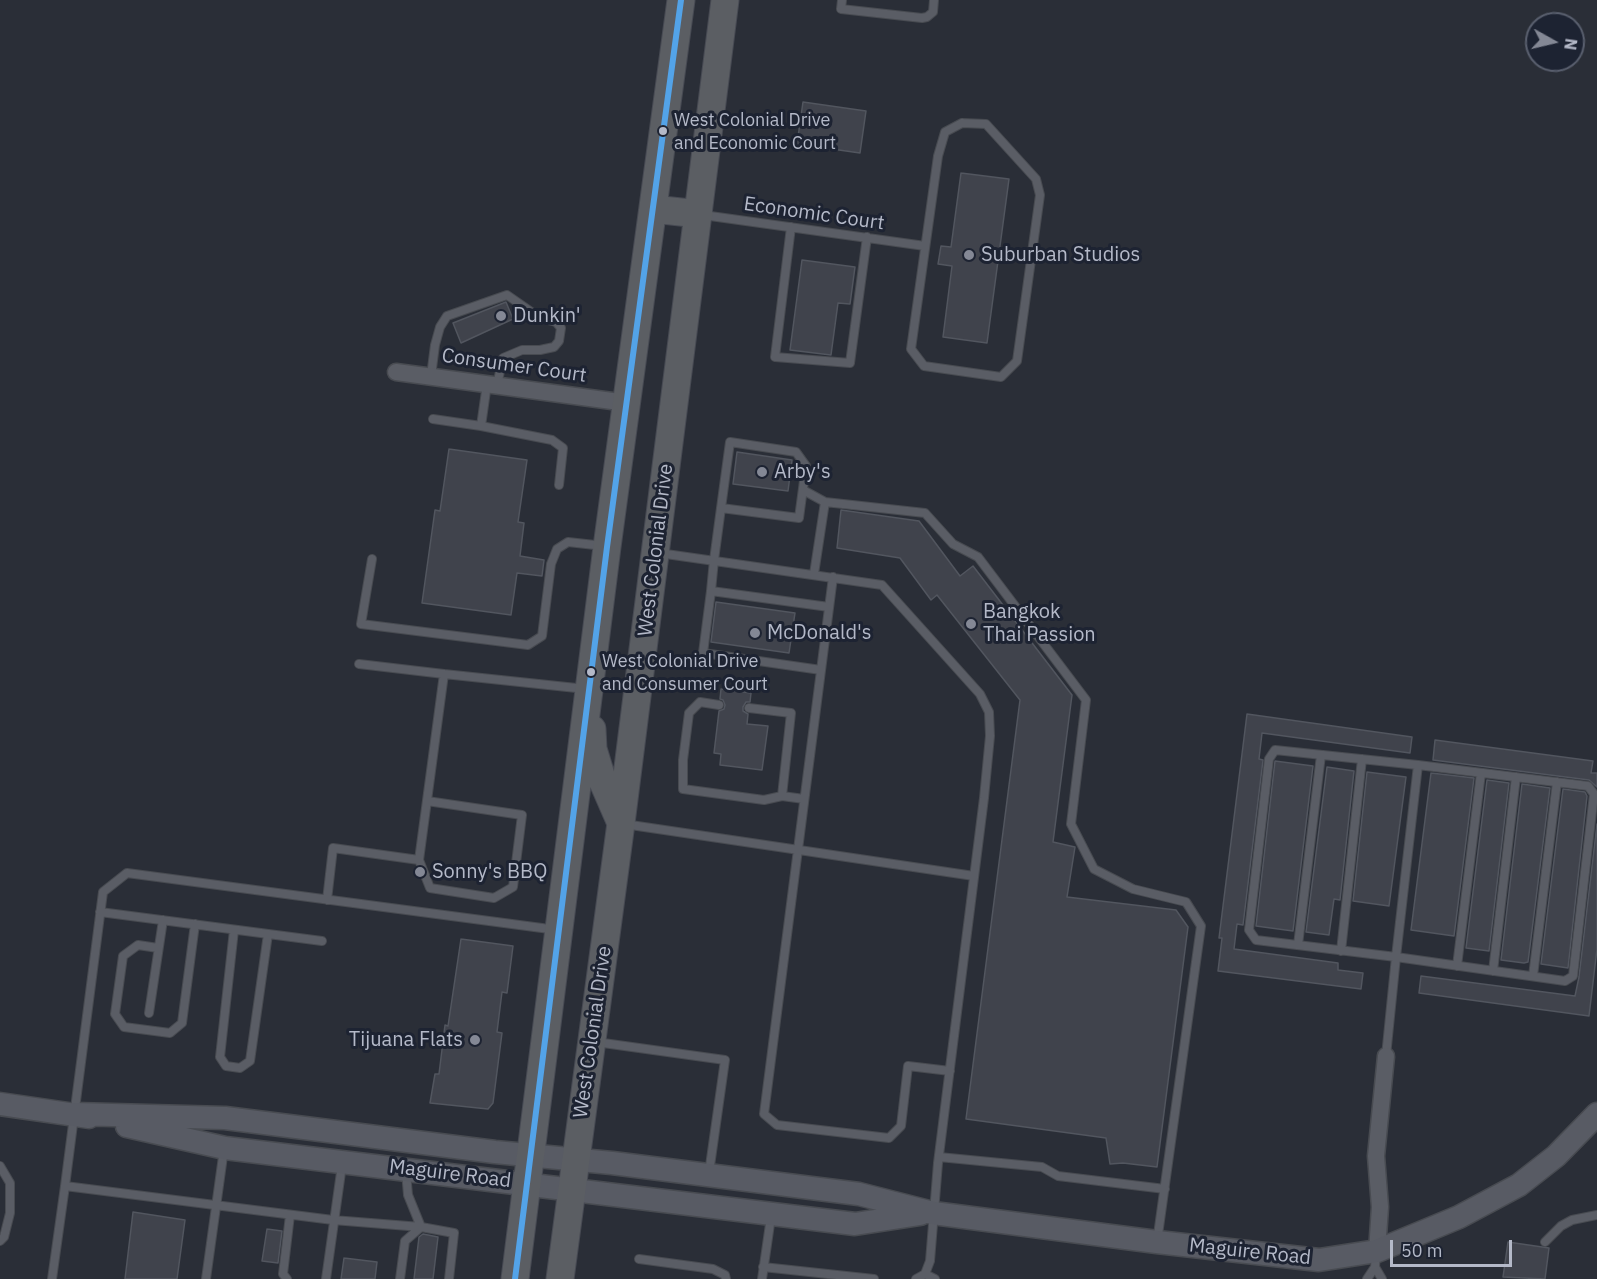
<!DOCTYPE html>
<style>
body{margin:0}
#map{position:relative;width:1597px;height:1279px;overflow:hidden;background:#2a2e37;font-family:"IBM Plex Sans",sans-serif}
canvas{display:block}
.north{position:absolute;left:1525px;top:12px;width:60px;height:60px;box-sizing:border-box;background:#1d2332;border:2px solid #595f6e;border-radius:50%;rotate:98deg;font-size:16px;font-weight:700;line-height:24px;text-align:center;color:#b4b9c8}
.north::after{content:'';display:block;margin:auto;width:21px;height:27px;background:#848895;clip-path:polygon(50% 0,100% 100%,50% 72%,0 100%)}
.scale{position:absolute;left:1390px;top:1240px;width:122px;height:27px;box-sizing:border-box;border:3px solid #b4b9c8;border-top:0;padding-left:8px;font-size:18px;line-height:21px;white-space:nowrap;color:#b4b9c8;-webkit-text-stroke:4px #1d2332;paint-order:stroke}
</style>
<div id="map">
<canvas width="1597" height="1279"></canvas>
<div class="north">N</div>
<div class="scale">50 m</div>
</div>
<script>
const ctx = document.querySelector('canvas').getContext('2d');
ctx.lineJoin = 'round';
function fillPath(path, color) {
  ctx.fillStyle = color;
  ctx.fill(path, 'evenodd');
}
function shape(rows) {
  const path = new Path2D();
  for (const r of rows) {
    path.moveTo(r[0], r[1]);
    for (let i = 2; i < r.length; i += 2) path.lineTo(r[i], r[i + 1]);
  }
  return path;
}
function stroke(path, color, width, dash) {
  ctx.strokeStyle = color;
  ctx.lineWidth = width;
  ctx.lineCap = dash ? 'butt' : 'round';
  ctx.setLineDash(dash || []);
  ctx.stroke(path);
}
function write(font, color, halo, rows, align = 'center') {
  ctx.font = font + ' "IBM Plex Sans",sans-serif';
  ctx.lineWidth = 6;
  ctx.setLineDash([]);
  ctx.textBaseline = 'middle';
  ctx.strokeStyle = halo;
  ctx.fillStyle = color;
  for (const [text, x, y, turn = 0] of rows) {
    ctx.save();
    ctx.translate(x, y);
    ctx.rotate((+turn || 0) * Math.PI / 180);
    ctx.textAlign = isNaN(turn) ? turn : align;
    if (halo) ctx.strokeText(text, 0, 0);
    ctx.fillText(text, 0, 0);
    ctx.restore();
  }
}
const building = shape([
 [803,102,866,111,860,153,797,144,803,102],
 [961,173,1009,179,987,343,943,337,952,266,938,264,941,246,951,247,961,173],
 [802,260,855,267,850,304,838,303,831,355,790,350,802,260],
 [506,302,513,319,461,343,453,323,506,302],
 [449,449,527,460,518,522,524,523,520,556,544,560,542,576,517,573,511,615,422,603,435,510,440,511,449,449],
 [737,452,792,460,788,491,733,484,737,452],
 [841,510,919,521,960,576,973,566,1072,695,1053,842,1075,847,1067,897,1176,910,1188,927,1157,1167,1123,1163,1110,1164,1106,1138,966,1119,1020,700,937,595,931,600,900,558,837,548,841,510],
 [716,602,795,613,789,653,711,642,716,602],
 [721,689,751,693,750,702,746,702,743,707,743,711,748,714,747,724,768,726,762,770,720,765,721,754,714,753,719,711,724,709,725,705,723,700,720,699,721,689],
 [1247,714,1412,737,1410,753,1262,733,1259,759,1263,760,1243,925,1237,924,1234,949,1338,963,1338,970,1363,973,1361,989,1218,971,1222,938,1219,938,1247,714],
 [1435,740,1593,761,1591,773,1597,773,1597,787,1589,780,1433,760,1435,740],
 [1275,761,1313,766,1293,931,1256,926,1275,761],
 [1327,767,1354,771,1340,900,1334,899,1329,935,1306,932,1327,767],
 [1367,772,1406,777,1389,906,1353,901,1367,772],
 [1431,773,1474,778,1454,936,1411,930,1431,773],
 [1487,780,1509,783,1489,951,1466,948,1487,780],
 [1522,784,1550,788,1528,962,1524,963,1501,960,1522,784],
 [1563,789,1585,792,1587,796,1568,968,1541,964,1563,789],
 [1597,824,1597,949,1589,1016,1419,993,1421,976,1575,996,1579,977,1597,824],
 [461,939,513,946,507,993,502,992,497,1032,502,1033,493,1103,488,1109,430,1103,435,1074,439,1074,445,1025,448,1026,461,939],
 [133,1212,185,1220,177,1279,125,1279,133,1212],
 [267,1229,282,1231,278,1263,262,1261,267,1229],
 [423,1234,438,1237,433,1279,414,1279,419,1237,423,1234],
 [1508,1242,1549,1248,1545,1279,1503,1277,1508,1242],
 [344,1258,377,1262,375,1279,341,1279,344,1258]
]);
fillPath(building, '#40434c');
stroke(building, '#52565f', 1.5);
const service = shape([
 [842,0,841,9,922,18,927,17,933,12,934,0],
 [962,123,986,124,1036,179,1040,195,1017,361,1001,377,924,366,911,349,938,156,945,132,962,123],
 [703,215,925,246],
 [791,227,775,357,850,363,867,237],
 [431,376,435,345,440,327,447,316,507,295,540,318,556,322,561,328,559,341,554,347,540,350,522,350,503,358,497,385],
 [487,384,481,426,552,440,563,448,559,485],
 [433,419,481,426],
 [803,490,825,502],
 [721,508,799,518,806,466,796,452,730,442,721,508,714,560,711,591,829,607],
 [659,553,882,585,980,694,989,712,990,736,984,798,938,1163,930,1261,925,1274,916,1279],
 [372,559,361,624,528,645,542,636,551,564,557,549,568,542,604,546],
 [814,574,825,502,925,513,953,544,978,557,1086,700,1071,824,1094,869,1133,889,1186,902,1201,926,1157,1242],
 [833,577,764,1114,777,1125,889,1138,901,1126,908,1066,950,1071],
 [711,591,703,653,821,670],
 [444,674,586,689],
 [719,705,700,702,689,713,683,760,683,789,764,800,782,796,791,713,749,708],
 [782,796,804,799],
 [624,824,974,876],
 [419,860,430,888,494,898,513,887,522,815,427,801],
 [327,900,333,848,419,860,444,674,359,664],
 [100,912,322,941],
 [234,930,220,1057,226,1066,240,1068,250,1061,268,934],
 [1298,945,1321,755],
 [158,948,138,945,123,956,115,1014,124,1027,170,1033,182,1023,195,924],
 [1341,951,1362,759],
 [1457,966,1481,773],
 [1493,971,1516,777],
 [1533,976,1557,782],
 [149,1013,163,920],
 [596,1042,725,1060,709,1173],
 [1386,1056,1396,957,1418,765,1588,786,1594,794,1573,976,1565,981,1396,957,1256,940,1249,930,1269,759,1275,750,1418,765],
 [939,1157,1042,1167,1058,1176,1165,1189],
 [0,1166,10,1183,10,1213,4,1237,0,1241],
 [406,1172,408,1195,421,1227],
 [1545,1242,1561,1226,1572,1220,1597,1215],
 [639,1259,713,1269,725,1275,726,1279],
 [763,1267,874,1279],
 [1375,1267,1382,1279],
 [925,1274,935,1279],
 [52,1279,65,1186],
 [206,1279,224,1149],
 [287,1279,283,1274,290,1215],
 [326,1279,342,1165],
 [400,1279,405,1241,421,1227],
 [449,1279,454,1233,421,1227,333,1220,65,1186,103,892,127,873,557,930],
 [762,1279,771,1217],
 [1367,1279,1375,1267,1376,1254]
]);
const minor = shape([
 [396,372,627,403],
 [1377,1251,1380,1207,1376,1156,1386,1056]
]);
const secondary = shape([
 [0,1104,89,1117],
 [75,1114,225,1118,495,1152,612,1163,859,1194,933,1213,1157,1242,1319,1260,1377,1251,1459,1217,1519,1185,1556,1156,1597,1114],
 [127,1126,225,1148,855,1224,920,1214]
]);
const trunk = shape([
 [653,209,699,214],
 [592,729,593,749,603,782,620,821],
 [515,1279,607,547,681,0],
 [560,1279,621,823,725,0]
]);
stroke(service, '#484b51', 10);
stroke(minor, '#484b51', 19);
stroke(secondary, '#484b51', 25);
stroke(trunk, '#474a53', 29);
stroke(service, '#5a5d65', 8);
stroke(minor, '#5a5d65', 16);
stroke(secondary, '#585b64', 22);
stroke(trunk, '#5b5e63', 27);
stroke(shape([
 [515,1279,607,547,681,0]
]), '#53a3e8', 6);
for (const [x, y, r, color] of [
 [663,131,5,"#b4b9c8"],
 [969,255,6,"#848895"],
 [501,316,6,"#848895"],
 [762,472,6,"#848895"],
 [971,624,6,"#848895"],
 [755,633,6,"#848895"],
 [591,672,5,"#b4b9c8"],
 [420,872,6,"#848895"],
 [475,1040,6,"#848895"]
]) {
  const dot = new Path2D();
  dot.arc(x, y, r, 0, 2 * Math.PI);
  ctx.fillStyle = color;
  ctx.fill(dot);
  stroke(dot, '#1d2332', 2);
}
write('18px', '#b4b9c8', '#1d2332', [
 ["West Colonial Drive",674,121],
 ["and Economic Court",674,144],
 ["West Colonial Drive",602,662],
 ["and Consumer Court",602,685]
], 'left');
write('20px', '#b4b9c8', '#1d2332', [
 ["Economic Court",814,214,8],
 ["Consumer Court",514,366,8],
 ["West Colonial Drive",656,550,-83],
 ["West Colonial Drive",593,1032,-82],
 ["Maguire Road",450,1174,7],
 ["Maguire Road",1250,1252,6]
]);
write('20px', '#b4b9c8', '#1d2332', [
 ["Suburban Studios",981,255],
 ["Dunkin'",513,316],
 ["Arby's",774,472],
 ["Bangkok",983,612],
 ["Thai Passion",983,635],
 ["McDonald's",767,633],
 ["Sonny's BBQ",432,872],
 ["Tijuana Flats",463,1040,"right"]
], 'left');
</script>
